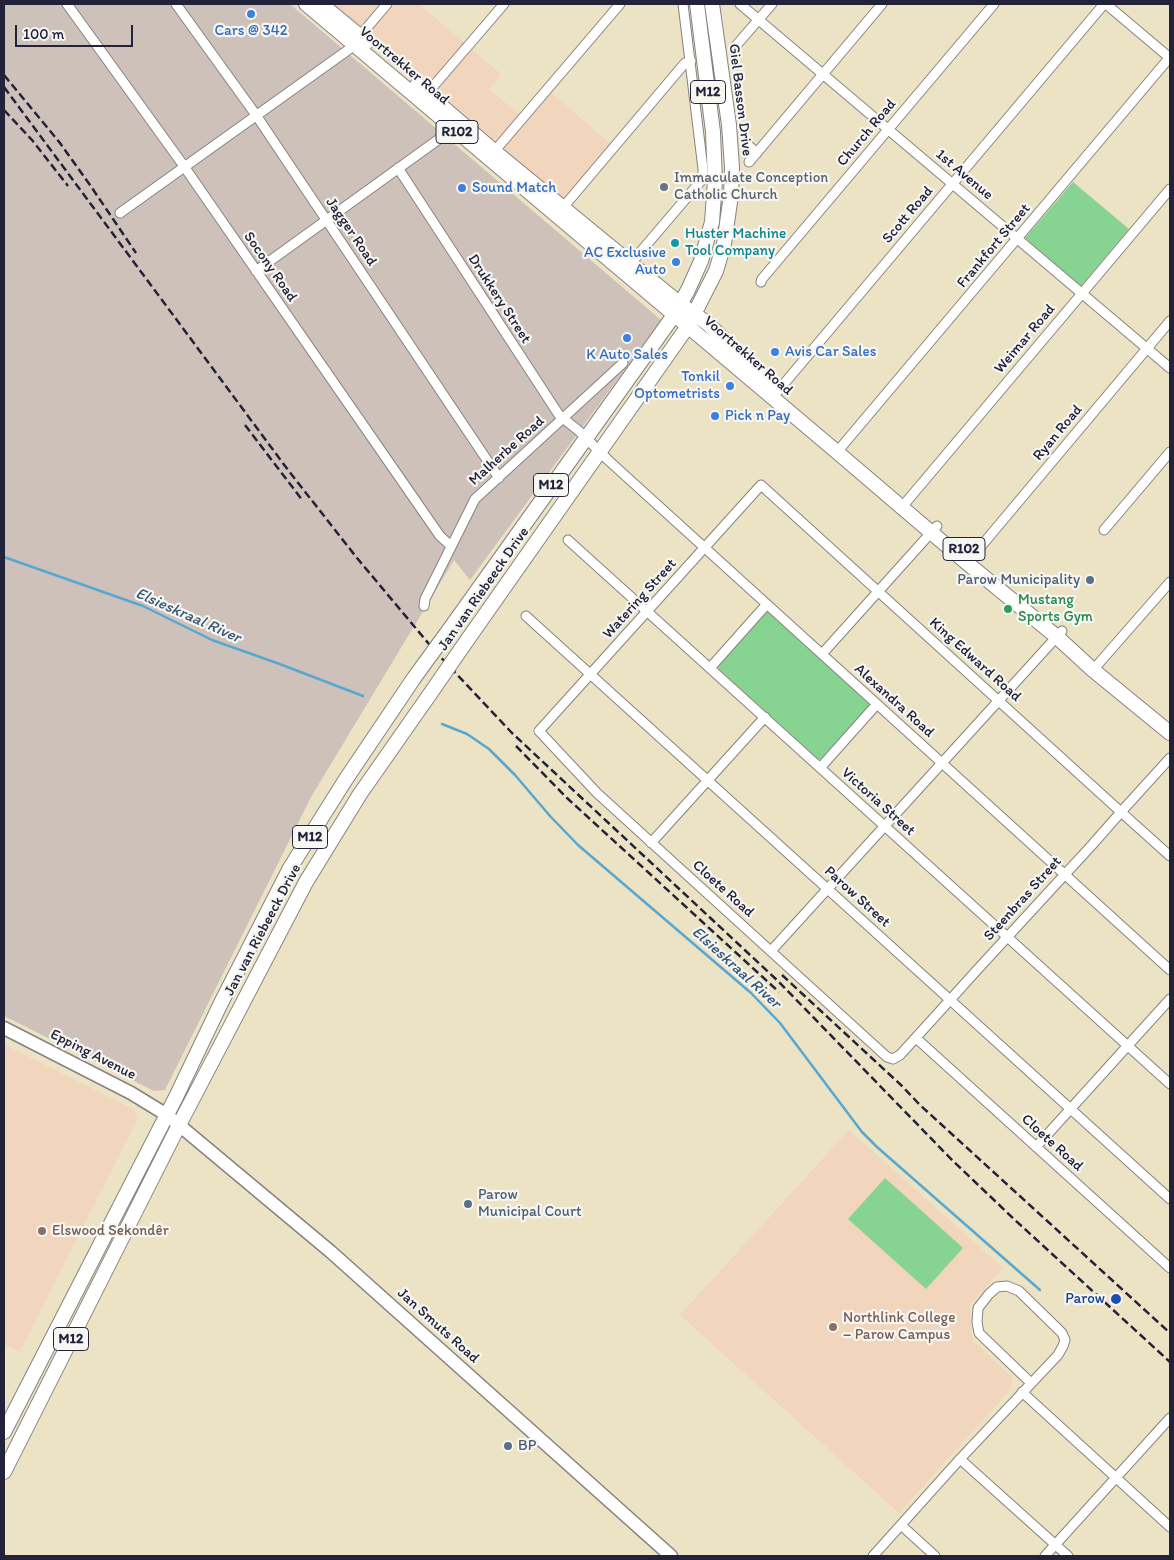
<!DOCTYPE html>
<meta charset="utf-8">
<style>
body{margin:0}
#map{position:relative;width:1174px;height:1560px;overflow:hidden;background:#ece3c4;font-family:Itim,sans-serif}
canvas{display:block}
.frame{position:absolute;inset:0;border:5px solid #22223b;pointer-events:none}
.scale{position:absolute;left:15px;top:25px;width:118px;height:22px;box-sizing:border-box;border:2px solid #22223b;border-top:0;padding-left:6px;font-size:15px;line-height:18px;white-space:nowrap;color:#22223b;-webkit-text-stroke:4px #f6f6f2;paint-order:stroke}
</style>
<div id="map">
<canvas width="1174" height="1560"></canvas>
<div class="frame"></div>
<div class="scale">100 m</div>
</div>
<script>
const ctx = document.querySelector('canvas').getContext('2d');
ctx.lineJoin = 'round';
function fillPath(path, color) {
  ctx.fillStyle = color;
  ctx.fill(path, 'evenodd');
}
function shape(rows) {
  const path = new Path2D();
  for (const r of rows) {
    path.moveTo(r[0], r[1]);
    for (let i = 2; i < r.length; i += 2) path.lineTo(r[i], r[i + 1]);
  }
  return path;
}
function stroke(path, color, width, dash) {
  ctx.strokeStyle = color;
  ctx.lineWidth = width;
  ctx.lineCap = dash ? 'butt' : 'round';
  ctx.setLineDash(dash || []);
  ctx.stroke(path);
}
function write(font, color, halo, rows, align = 'center') {
  ctx.font = font + ' Itim,sans-serif';
  ctx.lineWidth = 4.5;
  ctx.setLineDash([]);
  ctx.textBaseline = 'middle';
  ctx.strokeStyle = halo;
  ctx.fillStyle = color;
  for (const [text, x, y, turn = 0] of rows) {
    ctx.save();
    ctx.translate(x, y);
    ctx.rotate((+turn || 0) * Math.PI / 180);
    ctx.textAlign = isNaN(turn) ? turn : align;
    if (halo) ctx.strokeText(text, 0, 0);
    ctx.fillText(text, 0, 0);
    ctx.restore();
  }
}
fillPath(shape([
 [324,4,419,4,501,74,489,89,522,117,547,89,613,146,563,206],
 [4,1044,135,1110,138,1118,20,1352,4,1344],
 [849,1130,1003,1268,970,1305,972,1340,1012,1377,1011,1389,899,1513,680,1315]
]), '#f1d5bd');
fillPath(shape([
 [4,4,290,4,661,320,470,580,454,560,311,797,165,1090,154,1091,4,1016]
]), '#cec1ba');
fillPath(shape([
 [1073,182,1129,229,1081,286,1025,238],
 [767,612,769,612,869,702,870,705,821,759,818,759,719,669,718,665],
 [885,1178,963,1248,926,1289,848,1219]
]), '#86d392');
stroke(shape([
 [4,557,143,606,212,640,277,663,363,696],
 [442,724,467,734,489,749,515,775,550,816,578,845,751,993,780,1023,862,1132,877,1147,1040,1290]
]), '#56a7d1', 2.5);
const street = shape([
 [67,4,181,162,440,536,451,546],
 [176,4,256,115,499,478],
 [740,4,1170,368],
 [1106,4,1170,58],
 [734,48,772,4],
 [424,97,504,4],
 [748,145,757,153],
 [492,154,620,4],
 [749,162,882,4],
 [398,168,559,415,579,431,608,460,1170,970],
 [560,211,685,63,691,61],
 [120,213,348,50,387,4],
 [631,263,700,182,703,177,703,169,683,4],
 [256,271,446,134,456,125],
 [761,282,762,279,994,4],
 [772,398,1104,4],
 [837,452,1170,57],
 [902,507,1170,189],
 [1104,530,1170,452],
 [568,540,1170,1084],
 [967,563,1170,321],
 [424,606,425,599,475,499,623,363],
 [526,616,1170,1199],
 [822,654,937,526],
 [710,668,767,604],
 [1093,670,1170,582],
 [1170,758,1121,812,1092,845,977,970,950,1000,900,1055,893,1059,887,1057,597,793,539,731,761,485,1121,812,1170,856],
 [820,768,877,704],
 [651,843,765,717],
 [771,951,1062,631],
 [916,1038,1170,1268],
 [1036,1147,1170,999],
 [1022,1392,1170,1527],
 [960,1459,1068,1556],
 [901,1525,935,1556],
 [873,1556,960,1459,1058,1355,1063,1346,1065,1340,1062,1333,1019,1291,1007,1286,997,1287,989,1294,978,1308,977,1322,979,1333,1031,1383],
 [1045,1556,1170,1418]
]);
const secondary = shape([
 [4,1028,131,1093,167,1115,331,1252,671,1556]
]);
const primary = shape([
 [306,4,837,452,967,563,1057,637,1093,670,1170,733],
 [321,4,367,42],
 [417,85,494,151,680,304,707,323,771,385],
 [454,623,674,315,688,290,701,261,712,222,715,181,713,132,697,4],
 [468,639,688,326,716,271,724,244,731,195,732,167,729,125,712,4],
 [4,1432,176,1097,221,1003,290,868,346,779,414,678],
 [4,1472,179,1125,306,882,360,794,430,694]
]);
stroke(street, '#878280', 11);
stroke(secondary, '#878280', 15);
stroke(primary, '#878280', 16);
stroke(street, '#fff', 9);
stroke(secondary, '#fff', 12);
stroke(primary, '#fff', 14);
stroke(shape([
 [4,75,60,143,90,185,136,253],
 [4,87,288,470,357,558,434,650,512,733,778,981,953,1161,1015,1220,1170,1362],
 [4,110,32,140,68,186],
 [245,425,303,501],
 [516,746,567,798,779,992],
 [782,975,902,1086,920,1105,1170,1333]
]), '#22223b', 2.5, [8, 4]);
const primaryBridge = shape([
 [414,678,454,623],
 [430,694,468,639]
]);
stroke(primaryBridge, '#878280', 16, []);
stroke(primaryBridge, '#fff', 14);
for (const [x, y, r, color] of [
 [251,14,5,"#3f7fe0"],
 [664,187,5,"#6b7280"],
 [462,188,5,"#3f7fe0"],
 [675,243,5,"#0f9aa8"],
 [676,262,5,"#3f7fe0"],
 [627,338,5,"#3f7fe0"],
 [775,352,5,"#3f7fe0"],
 [730,386,5,"#3f7fe0"],
 [715,416,5,"#3f7fe0"],
 [1090,580,5,"#5c6f8a"],
 [1008,609,5,"#2e9e5b"],
 [468,1204,5,"#5c6f8a"],
 [42,1231,5,"#8d6e63"],
 [1116,1299,6,"#1a4fb4"],
 [833,1327,5,"#8d6e63"],
 [508,1446,5,"#5c6f8a"]
]) {
  const dot = new Path2D();
  dot.arc(x, y, r, 0, 2 * Math.PI);
  ctx.fillStyle = color;
  ctx.fill(dot);
  stroke(dot, '#f6f6f2', 2);
}
for (const [x, y, w] of [
 [708,92,35],
 [457,132,42],
 [551,485,35],
 [964,549,42],
 [310,837,35],
 [71,1339,35]
]) {
  const box = new Path2D();
  box.roundRect(x - w / 2, y - 11.5, w, 23, 4);
  ctx.fillStyle = '#f6f6f2';
  ctx.fill(box);
  stroke(box, '#22223b', 1);
}
write('bold 14px', '#22223b', null, [
 ["M12",708,92],
 ["R102",457,132],
 ["M12",551,485],
 ["R102",964,549],
 ["M12",310,837],
 ["M12",71,1339]
]);
write('15px', '#366cbe', '#f6f6f2', [
 ["Cars @ 342",251,31,"center"],
 ["Sound Match",472,188],
 ["AC Exclusive",666,253,"right"],
 ["Auto",666,270,"right"],
 ["Avis Car Sales",785,352],
 ["K Auto Sales",627,355,"center"],
 ["Tonkil",720,377,"right"],
 ["Optometrists",720,394,"right"],
 ["Pick n Pay",725,416]
], 'left');
write('15px', '#22223b', '#f6f6f2', [
 ["Voortrekker Road",404,66,40],
 ["Giel Basson Drive",740,100,83],
 ["Church Road",867,133,-50],
 ["1st Avenue",964,175,40],
 ["Scott Road",908,215,-50],
 ["Jagger Road",351,232,56],
 ["Frankfort Street",994,246,-50],
 ["Socony Road",270,267,55],
 ["Drukkery Street",499,299,57],
 ["Weimar Road",1025,339,-50],
 ["Voortrekker Road",748,356,41],
 ["Ryan Road",1058,433,-50],
 ["Malherbe Road",507,451,-42],
 ["Jan van Riebeeck Drive",484,589,-55],
 ["Watering Street",640,599,-48],
 ["King Edward Road",975,660,42],
 ["Alexandra Road",894,701,42],
 ["Victoria Street",878,802,42],
 ["Cloete Road",723,889,42],
 ["Parow Street",857,897,42],
 ["Steenbras Street",1023,899,-48],
 ["Jan van Riebeeck Drive",263,930,-62],
 ["Epping Avenue",93,1055,27],
 ["Cloete Road",1052,1143,42],
 ["Jan Smuts Road",438,1326,42]
]);
write('15px', '#5b616d', '#f6f6f2', [
 ["Immaculate Conception",674,178],
 ["Catholic Church",674,195]
], 'left');
write('15px', '#0d838f', '#f6f6f2', [
 ["Huster Machine",685,234],
 ["Tool Company",685,251]
], 'left');
write('15px', '#4e5e75', '#f6f6f2', [
 ["Parow Municipality",1080,580,"right"],
 ["Parow",478,1195],
 ["Municipal Court",478,1212],
 ["BP",518,1446]
], 'left');
write('15px', '#27864d', '#f6f6f2', [
 ["Mustang",1018,600],
 ["Sports Gym",1018,617]
], 'left');
write('15px', '#785e54', '#f6f6f2', [
 ["Elswood Sekondêr",52,1231],
 ["Northlink College",843,1318],
 ["– Parow Campus",843,1335]
], 'left');
write('15px', '#164399', '#f6f6f2', [
 ["Parow",1105,1299]
], 'right');
write('italic 16px', '#375777', '#f6f6f2', [
 ["Elsieskraal River",188,616,24],
 ["Elsieskraal River",736,968,42]
]);
</script>
